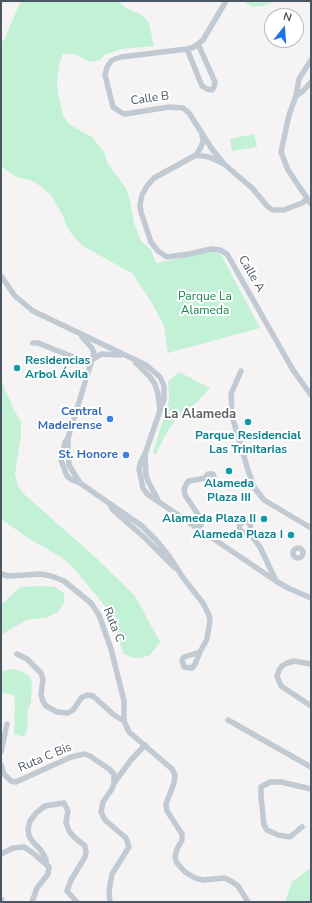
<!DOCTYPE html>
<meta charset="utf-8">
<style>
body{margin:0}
#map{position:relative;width:312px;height:903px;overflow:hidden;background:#f5f3f3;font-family:"Nunito Sans",sans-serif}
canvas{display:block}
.frame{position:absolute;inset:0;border:2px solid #4a5661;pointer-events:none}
.north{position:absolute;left:264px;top:8px;width:40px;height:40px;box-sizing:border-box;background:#fff;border:1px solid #b7bbc0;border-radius:50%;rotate:17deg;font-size:11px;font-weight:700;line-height:16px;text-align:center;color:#4a5661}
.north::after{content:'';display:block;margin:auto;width:14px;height:18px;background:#1a73e8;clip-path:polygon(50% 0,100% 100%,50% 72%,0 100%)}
</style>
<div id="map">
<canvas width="312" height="903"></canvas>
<div class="frame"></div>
<div class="north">N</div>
</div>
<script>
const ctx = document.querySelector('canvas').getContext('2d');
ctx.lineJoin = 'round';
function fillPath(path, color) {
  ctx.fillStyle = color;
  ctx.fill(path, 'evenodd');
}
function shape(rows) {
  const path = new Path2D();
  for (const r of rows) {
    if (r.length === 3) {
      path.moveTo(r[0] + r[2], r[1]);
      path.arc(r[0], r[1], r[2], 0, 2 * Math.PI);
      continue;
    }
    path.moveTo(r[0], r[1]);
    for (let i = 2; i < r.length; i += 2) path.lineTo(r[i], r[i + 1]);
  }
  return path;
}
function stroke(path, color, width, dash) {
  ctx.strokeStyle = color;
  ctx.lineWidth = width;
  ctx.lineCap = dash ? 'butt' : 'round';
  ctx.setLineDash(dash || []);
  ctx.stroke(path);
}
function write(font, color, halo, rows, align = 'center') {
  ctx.font = font + ' "Nunito Sans",sans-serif';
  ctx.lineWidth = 4;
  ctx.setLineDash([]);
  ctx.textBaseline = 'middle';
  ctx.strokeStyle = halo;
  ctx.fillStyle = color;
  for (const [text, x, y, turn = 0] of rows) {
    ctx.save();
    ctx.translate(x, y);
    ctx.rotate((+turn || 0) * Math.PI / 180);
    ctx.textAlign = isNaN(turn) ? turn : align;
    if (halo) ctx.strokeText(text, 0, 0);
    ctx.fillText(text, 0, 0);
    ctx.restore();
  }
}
fillPath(shape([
 [21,1,118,1,126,8,142,15,149,23,154,46,122,49,104,55,100,60,90,62,75,54,63,54,59,65,57,81,58,94,63,116,70,125,92,137,104,152,108,164,126,188,130,201,134,223,141,241,151,250,156,263,211,252,217,252,222,256,260,328,168,353,164,326,153,305,133,274,83,246,74,237,67,227,63,216,51,195,39,185,30,180,16,177,1,166,1,42,4,40],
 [243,1,275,1,263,6,253,7],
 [254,134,257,147,232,151,230,139],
 [179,372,210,388,195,404,176,419,166,434,156,454,153,453,169,400,168,381],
 [1,380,14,410,21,422,21,435,15,474,18,486,25,495,94,556,135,596,160,642,150,655,141,658,133,658,124,654,115,632,111,617,105,606,71,565,61,557,28,538,1,519],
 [44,586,55,587,64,593,64,603,58,612,48,617,26,620,1,635,1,605,20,587],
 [14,669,23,672,30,677,32,684,31,702,28,710,27,731,23,737,14,734,15,702,14,695,1,693,1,671],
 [311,868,311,902,285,902,292,882]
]), '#c3f1d5');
stroke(shape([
 [226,1,203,40,194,47,187,49,121,57,112,60,107,67,105,75,113,107,122,113,125,114,169,107,183,108,189,113,212,149,224,164,252,188,268,207,273,210,284,210,302,203,307,199],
 [187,49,202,86,207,89,212,90,214,87,215,82,198,44],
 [311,60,299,79,296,96,289,115,281,152,288,170,311,204],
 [296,96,303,91,311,82],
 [202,135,203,141,201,147,196,155,154,178,147,186,142,195,140,205,141,212,151,242,158,251,167,257,189,254,211,249,220,250,227,254,293,370,311,395],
 [196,155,209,157,222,163],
 [1,276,15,296,33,311,146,365,160,377,164,386,164,399,145,454,141,461,139,469,143,488,147,494,276,581,288,588,311,598],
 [33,343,38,343,91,364],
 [92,360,101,354,120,355],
 [136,363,150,377,155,384,158,394,160,411],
 [241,371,231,394,232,416,248,470,254,487,264,500,311,528],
 [68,438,65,442,61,460,67,476,72,480,80,483,142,526,156,540,169,556,184,579,203,603,209,615,210,621,207,639,200,652,195,664,192,668,184,667,182,660,184,657,200,652],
 [145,454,146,475,148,481,158,500],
 [80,483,69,465,68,447,68,438,94,353,92,348,82,337],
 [110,505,114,511,145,538,175,568],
 [245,527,5.5],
 [198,528,201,525,201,519,185,495,184,489,187,483,189,481,205,478,208,474,213,474,214,477,213,481,210,482,207,481,205,478],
 [248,531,260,547,276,581],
 [298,553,5],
 [1,574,8,576,41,574,51,576,64,581,91,603,99,615,111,649,124,701,124,721,129,732,172,769,175,775,174,783,166,804,167,811,182,834,182,840,177,849,175,857,177,863,185,872,195,878,203,880,224,878,231,881,238,886,248,902],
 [17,654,27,659,41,673,43,679,41,695,43,701,46,706,57,712,68,713,73,710,82,697,88,695,93,696,114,715,124,721],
 [311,664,294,661,287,663,282,666,279,670,277,676,281,686,311,706],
 [228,720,311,767],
 [1,752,7,724],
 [1,765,4,774,11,781,16,782,71,757,84,754,90,756,109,769,114,774,114,783],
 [302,827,290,837,278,835,267,830,264,825,263,815,261,797,261,787,270,782,281,782,311,789],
 [1,854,13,848,24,847,33,853,49,867,48,874,37,888,32,902],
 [46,864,46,859,40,849,33,842,29,836,28,829,30,821,36,813,45,806,64,803,68,811,66,822,69,831,74,837,85,846,86,852,85,857,71,880,67,891,77,902],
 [110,902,109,891,112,874,129,847,126,838,105,820,101,812,103,802,112,789,114,783,131,760,145,745]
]), '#c1cad2', 5.5);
stroke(shape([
 [1,900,1,902]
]), '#c1cbd6', 7);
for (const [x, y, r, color] of [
 [17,368,4,"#0f9aa8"],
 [110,419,4,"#3f7fe0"],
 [248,422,4,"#0f9aa8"],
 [126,455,4,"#3f7fe0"],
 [229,471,4,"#0f9aa8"],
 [264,519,4,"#0f9aa8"],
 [291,535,4,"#0f9aa8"]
]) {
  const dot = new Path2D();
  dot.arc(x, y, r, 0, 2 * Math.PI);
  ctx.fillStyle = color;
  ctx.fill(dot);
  stroke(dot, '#fff', 1.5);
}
write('12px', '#4a5661', '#fff', [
 ["Calle B",150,99,-8],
 ["Calle A",251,274,60],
 ["Ruta C",113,625,68],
 ["Ruta C Bis",45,758,-23]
]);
write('12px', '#17864f', '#fff', [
 ["Parque La",205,297],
 ["Alameda",205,311]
]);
write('bold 12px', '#0d838f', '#fff', [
 ["Residencias",25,361,"left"],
 ["Arbol Ávila",25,375,"left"],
 ["Parque Residencial",248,436],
 ["Las Trinitarias",248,450],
 ["Alameda",229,484],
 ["Plaza III",229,498],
 ["Alameda Plaza II",256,519,"right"],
 ["Alameda Plaza I",283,535,"right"]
]);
write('bold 12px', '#366cbe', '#fff', [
 ["Central",102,412],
 ["Madeirense",102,426],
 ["St. Honore",118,455]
], 'right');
write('bold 13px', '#5f6368', '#fff', [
 ["La Alameda",200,415]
]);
</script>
